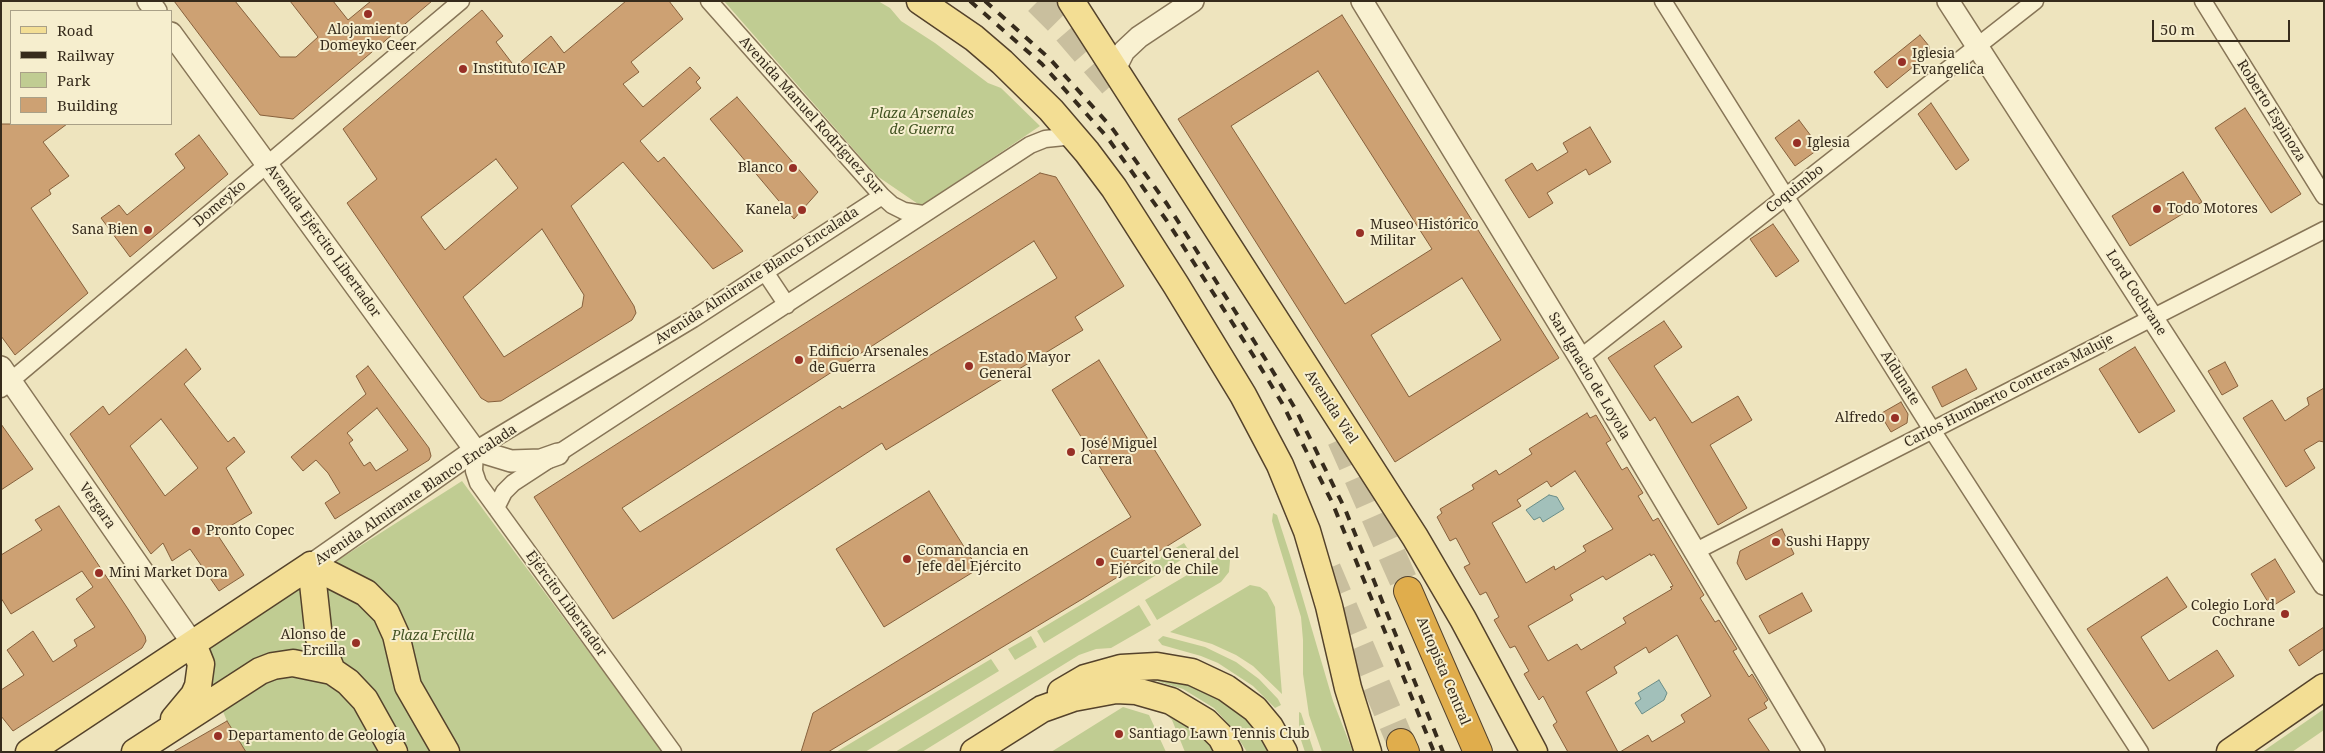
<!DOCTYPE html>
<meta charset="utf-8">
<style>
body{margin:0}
#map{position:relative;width:2325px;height:753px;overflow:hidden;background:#eee4be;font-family:"Noto Serif",serif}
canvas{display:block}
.frame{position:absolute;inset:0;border:2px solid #362b1c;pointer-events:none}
.legend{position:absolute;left:10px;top:10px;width:162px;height:115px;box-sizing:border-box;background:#f6eece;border:1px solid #a9a087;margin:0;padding:6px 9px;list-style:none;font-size:15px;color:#362b1c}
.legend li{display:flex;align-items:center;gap:10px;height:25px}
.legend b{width:25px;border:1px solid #a9a087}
.scale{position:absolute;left:2152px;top:20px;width:138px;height:22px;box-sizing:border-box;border:2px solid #362b1c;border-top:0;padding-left:6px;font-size:15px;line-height:18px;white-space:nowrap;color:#362b1c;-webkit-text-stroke:4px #f6eece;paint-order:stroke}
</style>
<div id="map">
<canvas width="2325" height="753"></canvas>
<div class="frame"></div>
<ul class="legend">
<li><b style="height:6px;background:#f3de94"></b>Road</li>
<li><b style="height:6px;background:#362b1c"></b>Railway</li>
<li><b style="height:14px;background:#c0cc92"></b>Park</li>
<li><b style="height:14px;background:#cda173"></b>Building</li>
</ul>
<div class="scale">50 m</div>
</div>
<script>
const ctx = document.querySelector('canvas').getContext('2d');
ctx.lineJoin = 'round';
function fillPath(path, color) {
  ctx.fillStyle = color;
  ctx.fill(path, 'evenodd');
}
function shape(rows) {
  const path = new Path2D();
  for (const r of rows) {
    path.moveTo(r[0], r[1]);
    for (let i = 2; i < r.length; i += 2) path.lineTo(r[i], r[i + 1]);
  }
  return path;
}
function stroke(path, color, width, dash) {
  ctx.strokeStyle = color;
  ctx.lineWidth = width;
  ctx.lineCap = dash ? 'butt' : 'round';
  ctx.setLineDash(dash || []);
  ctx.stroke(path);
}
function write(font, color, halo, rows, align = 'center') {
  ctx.font = font + ' "Noto Serif",serif';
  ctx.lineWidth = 4;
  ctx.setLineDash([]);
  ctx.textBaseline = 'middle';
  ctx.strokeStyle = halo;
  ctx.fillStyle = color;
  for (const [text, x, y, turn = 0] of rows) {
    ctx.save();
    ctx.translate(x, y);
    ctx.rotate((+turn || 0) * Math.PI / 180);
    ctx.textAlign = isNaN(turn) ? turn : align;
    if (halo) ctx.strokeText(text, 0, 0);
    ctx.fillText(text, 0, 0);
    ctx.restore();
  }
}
fillPath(shape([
 [724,1,878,1,890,8,901,21,935,43,988,83,1001,88,1040,126,921,206,877,176],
 [462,481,663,752,246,752,227,721,199,655,335,562],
 [1273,513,1277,515,1291,558,1333,701,1353,752,1322,752,1309,715,1303,674,1303,640,1301,617,1278,542,1272,521],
 [1184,543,1191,554,1044,643,1037,631],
 [1231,549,1229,572,1221,582,1157,620,1145,600],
 [1250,585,1260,587,1267,592,1275,607,1282,694,1253,666,1236,655,1212,644,1170,632],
 [1139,605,1151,625,1111,648,1096,649,1079,655,922,752,895,752],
 [1031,636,1037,647,1015,660,1008,649],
 [1163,636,1205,647,1236,662,1259,679,1278,699,1281,705,1275,708,1253,686,1218,663,1201,656,1162,645,1158,640],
 [991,659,999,671,865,752,836,752],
 [1174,674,1249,715,1272,752,1247,752,1231,727,1214,708,1183,689,1150,679],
 [1123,707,1149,715,1166,752,1051,752],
 [2324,709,2324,730,2292,752,2262,752],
 [1164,712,1190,719,1218,752,1185,752,1172,720],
 [1299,712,1301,713,1314,752,1305,752,1299,734]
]), '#c0cc92');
const water = shape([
 [1549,495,1557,497,1564,509,1543,522,1540,517,1534,520,1526,510,1549,495],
 [1659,680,1667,693,1664,700,1642,714,1635,703,1641,699,1638,693,1659,680]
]);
fillPath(water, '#a2c0ba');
stroke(water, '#698d88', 1);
const building = shape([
 [174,1,235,1,280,57,296,57,318,37,290,1,333,1,348,20,371,1,432,1,293,119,260,115,174,1],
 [626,1,669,1,683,19,631,62,639,72,623,84,643,107,690,67,700,78,696,82,701,88,640,141,658,162,664,157,743,251,713,269,623,162,571,206,634,306,636,313,632,320,501,401,488,402,481,398,347,203,377,179,343,129,482,10,503,36,496,42,515,67,551,36,564,53,626,1],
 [496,159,518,188,445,250,421,217,496,159],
 [542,229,584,295,582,307,504,357,463,297,542,229],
 [1342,15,1559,358,1395,462,1178,119,1342,15],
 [1318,71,1432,249,1345,304,1231,126,1318,71],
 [1462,278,1501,340,1409,397,1371,335,1462,278],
 [1920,35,1929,46,1930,53,1887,88,1874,72,1920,35],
 [737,97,818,192,794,219,710,119,737,97],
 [1931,103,1969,160,1956,170,1918,114,1931,103],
 [2245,108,2301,194,2271,213,2215,128,2245,108],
 [1799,120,1820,148,1795,166,1775,138,1799,120],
 [1,124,67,124,43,142,69,176,49,190,51,194,31,208,88,293,15,355,1,336,1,124],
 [1590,127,1611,162,1589,175,1586,169,1547,193,1553,203,1529,218,1505,180,1532,163,1537,171,1568,152,1563,143,1590,127],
 [199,135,228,174,130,257,101,218,119,205,127,215,185,168,175,154,199,135],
 [2183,172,2202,202,2130,246,2112,216,2183,172],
 [1040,173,1056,177,1124,286,1075,317,1083,330,886,450,882,443,613,619,534,497,1040,173],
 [1034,241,1057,278,842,409,840,406,640,532,622,508,1034,241],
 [1773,224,1799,261,1776,277,1750,239,1773,224],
 [1664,321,1682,347,1654,366,1692,423,1738,396,1752,420,1710,445,1747,508,1718,525,1655,417,1650,421,1608,358,1664,321],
 [2135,347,2175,411,2139,433,2099,369,2135,347],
 [186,349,201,369,184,384,228,442,234,437,245,452,226,468,252,513,217,534,244,575,219,591,190,549,172,561,163,543,151,554,70,434,103,406,109,415,186,349],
 [161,419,198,468,165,496,130,446,161,419],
 [1099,360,1201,525,1084,598,828,752,801,752,813,713,1131,517,1052,390,1099,360],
 [2225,362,2238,386,2222,395,2208,371,2225,362],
 [368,366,429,448,431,456,429,460,335,519,325,503,340,493,328,473,316,460,303,471,291,457,366,394,356,376,368,366],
 [377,408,408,450,376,471,370,462,364,466,349,443,353,440,347,433,377,408],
 [1966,369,1977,389,1942,407,1932,387,1966,369],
 [2324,388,2324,442,2319,441,2304,450,2315,468,2286,487,2243,418,2272,400,2285,421,2309,405,2307,398,2324,388],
 [1901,402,1908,414,1907,423,1891,432,1880,414,1901,402],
 [1587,413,1590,418,1596,415,1611,440,1606,443,1622,470,1627,467,1643,493,1638,496,1653,521,1658,518,1704,595,1700,598,1715,622,1719,620,1737,649,1733,651,1749,677,1752,674,1768,700,1764,703,1767,708,1748,719,1770,752,1620,752,1648,735,1652,742,1685,722,1681,715,1711,696,1677,635,1649,653,1646,647,1614,667,1617,673,1586,692,1618,752,1568,752,1553,725,1557,722,1543,696,1539,700,1524,674,1529,671,1515,646,1510,648,1494,620,1499,617,1486,592,1480,595,1464,567,1470,564,1456,538,1450,541,1437,517,1442,513,1440,509,1474,489,1472,485,1496,470,1499,475,1532,454,1529,449,1587,413],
 [1575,471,1613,529,1583,546,1586,551,1555,570,1554,566,1526,583,1492,523,1521,506,1517,500,1547,481,1551,487,1575,471],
 [1650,554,1651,556,1654,554,1673,586,1670,587,1672,589,1623,618,1626,623,1581,650,1577,644,1548,661,1528,626,1573,600,1570,595,1603,576,1606,580,1650,554],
 [1,424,33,469,1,490,1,424],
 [929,491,978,569,884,627,836,549,929,491],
 [59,506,128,609,145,636,146,641,142,648,13,731,1,716,1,690,24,675,7,650,33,631,53,662,77,646,74,640,95,627,76,599,93,587,82,571,11,614,1,598,1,555,42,530,35,520,59,506],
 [1782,529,1794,554,1746,580,1737,563,1740,551,1782,529],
 [2275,559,2295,592,2271,607,2251,574,2275,559],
 [2167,577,2187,607,2141,637,2169,681,2217,650,2234,676,2153,729,2087,629,2167,577],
 [1802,593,1812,611,1769,634,1759,616,1802,593],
 [2324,627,2324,649,2299,666,2289,650,2324,627],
 [227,721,246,752,173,752,227,721]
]);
fillPath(building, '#cda173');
stroke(building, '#86603c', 1);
stroke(shape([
 [1038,1,1059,22,1117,89],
 [1341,439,1408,591],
 [1327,569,1401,743]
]), '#c9bf9e', 28, [28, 14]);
const minor = shape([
 [709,1,882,196,892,205,904,211,923,214],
 [1663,1,1932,430,2140,752],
 [2203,1,2324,196],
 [765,272,787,305],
 [1580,358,2035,1],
 [1,389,461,1],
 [496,508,504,492,513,483,1030,145,1045,139,1074,136],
 [1694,552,2324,230],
 [673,752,478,483,474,471,475,450,693,319,882,196]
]);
const tertiary = shape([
 [148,1,156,11],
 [1362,1,1580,358,1814,752],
 [1948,1,2324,584],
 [171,33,475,450],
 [1115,69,1124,51,1139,37,1193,1],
 [1,367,193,644],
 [475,450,511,461,541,460,558,454],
 [311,565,475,450]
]);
const primary = shape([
 [920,1,974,38,1002,62,1051,110,1087,152,1114,188,1176,285,1243,395,1280,465,1307,531,1329,606,1348,688,1368,752],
 [1071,1,1415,537,1463,619,1534,752],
 [311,565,366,593,386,613,396,635,408,686,446,752],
 [311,565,319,638,332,671],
 [1061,692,1085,678,1121,668,1157,666,1192,672,1226,688,1255,709,1270,727,1284,752],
 [174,719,194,695,198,686,201,664,193,644],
 [29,752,311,565],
 [135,752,260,671,273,666,293,663,332,671,348,682,365,700,394,752],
 [974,752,1042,709,1073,698,1116,690,1136,691,1171,701,1206,722,1221,737,1229,752],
 [2230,752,2324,687]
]);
const motorway = shape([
 [1408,591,1478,752],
 [1401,743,1405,752]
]);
stroke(minor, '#877557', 19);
stroke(tertiary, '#877557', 24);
stroke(primary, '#54422b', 29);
stroke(motorway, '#54422b', 30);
stroke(minor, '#f9f1d1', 16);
stroke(tertiary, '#f9f1d1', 21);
stroke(primary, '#f3de94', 26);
stroke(motorway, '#e0ad4c', 28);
stroke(shape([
 [970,1,1042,64,1107,137,1167,221,1253,355,1282,403,1332,502,1434,752],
 [985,1,1049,58,1112,128,1167,204,1266,360,1296,410,1345,509,1443,752]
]), '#362b1c', 4, [9, 9]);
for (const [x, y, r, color] of [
 [368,14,5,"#972f26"],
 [1902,62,5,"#972f26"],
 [463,69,5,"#972f26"],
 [1797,143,5,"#972f26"],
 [793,168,5,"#972f26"],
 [2157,209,5,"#972f26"],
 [802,210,5,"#972f26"],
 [148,230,5,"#972f26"],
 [1360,233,5,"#972f26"],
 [799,360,5,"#972f26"],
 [969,366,5,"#972f26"],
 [1895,418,5,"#972f26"],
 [1071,452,5,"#972f26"],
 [196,531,5,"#972f26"],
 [1776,542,5,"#972f26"],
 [907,559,5,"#972f26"],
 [1100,562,5,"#972f26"],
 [99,573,5,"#972f26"],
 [2285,614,5,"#972f26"],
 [356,643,5,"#972f26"],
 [1119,734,5,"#972f26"],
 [218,736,5,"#972f26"]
]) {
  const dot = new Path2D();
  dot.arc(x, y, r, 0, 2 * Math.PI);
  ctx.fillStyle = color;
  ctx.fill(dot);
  stroke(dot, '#f6eece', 2);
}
write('14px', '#362b1c', '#f6eece', [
 ["Alojamiento",368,30,"center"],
 ["Domeyko Ceer",368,46,"center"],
 ["Iglesia",1912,54],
 ["Evangelica",1912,70],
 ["Instituto ICAP",473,69],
 ["Iglesia",1807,143],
 ["Blanco",783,168,"right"],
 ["Todo Motores",2167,209],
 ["Kanela",792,210,"right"],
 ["Museo Histórico",1370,225],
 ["Militar",1370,241],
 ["Sana Bien",138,230,"right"],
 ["Edificio Arsenales",809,352],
 ["de Guerra",809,368],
 ["Estado Mayor",979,358],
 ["General",979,374],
 ["Alfredo",1885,418,"right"],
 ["José Miguel",1081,444],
 ["Carrera",1081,460],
 ["Pronto Copec",206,531],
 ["Sushi Happy",1786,542],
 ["Comandancia en",917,551],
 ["Jefe del Ejército",917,567],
 ["Cuartel General del",1110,554],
 ["Ejército de Chile",1110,570],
 ["Mini Market Dora",109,573],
 ["Colegio Lord",2275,606,"right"],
 ["Cochrane",2275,622,"right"],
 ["Alonso de",346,635,"right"],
 ["Ercilla",346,651,"right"],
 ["Santiago Lawn Tennis Club",1129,734],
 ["Departamento de Geología",228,736]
], 'left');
write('14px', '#362b1c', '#f6eece', [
 ["Roberto Espinoza",2271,111,58],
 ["Avenida Manuel Rodríguez Sur",811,116,48],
 ["Coquimbo",1795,189,-38],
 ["Domeyko",220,204,-40],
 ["Avenida Ejército Libertador",323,241,54],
 ["Avenida Almirante Blanco Encalada",757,276,-33],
 ["Lord Cochrane",2136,293,57],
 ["San Ignacio de Loyola",1589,376,59],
 ["Aldunate",1900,378,58],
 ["Carlos Humberto Contreras Maluje",2009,391,-27],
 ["Avenida Viel",1331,407,57],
 ["Avenida Almirante Blanco Encalada",416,495,-34],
 ["Vergara",97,506,55],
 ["Ejército Libertador",566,604,54],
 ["Autopista Central",1443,671,67]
]);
write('italic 14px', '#425322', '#f6eece', [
 ["Plaza Arsenales",922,114],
 ["de Guerra",922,130],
 ["Plaza Ercilla",433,636]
]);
</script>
